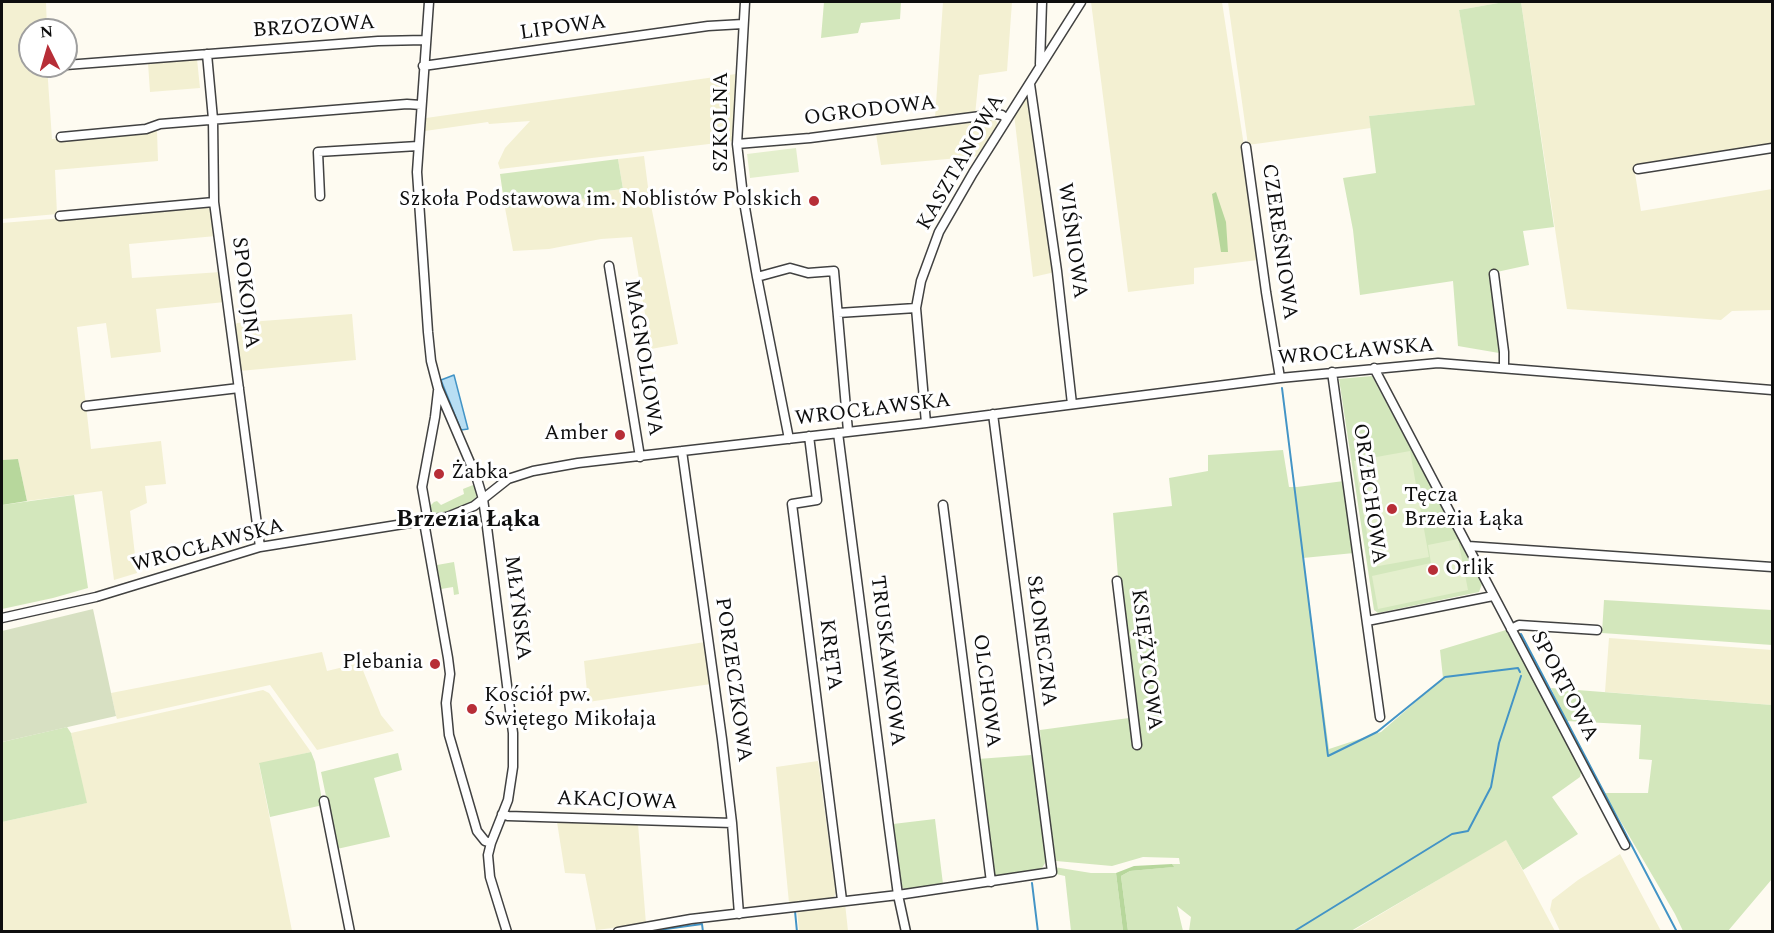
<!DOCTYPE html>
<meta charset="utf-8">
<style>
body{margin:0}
#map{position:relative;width:1774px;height:933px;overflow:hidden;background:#fefbf1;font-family:Spectral,serif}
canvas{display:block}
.frame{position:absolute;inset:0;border:3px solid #0e0e0e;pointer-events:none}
.north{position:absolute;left:18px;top:18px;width:60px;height:60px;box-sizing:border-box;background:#fff;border:2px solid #9f9f9f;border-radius:50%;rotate:355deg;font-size:16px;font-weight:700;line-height:24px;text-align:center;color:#0e0e0e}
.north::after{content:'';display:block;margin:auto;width:21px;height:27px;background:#b72e37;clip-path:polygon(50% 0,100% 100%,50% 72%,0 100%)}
</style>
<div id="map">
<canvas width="1774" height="933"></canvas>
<div class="frame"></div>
<div class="north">N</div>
</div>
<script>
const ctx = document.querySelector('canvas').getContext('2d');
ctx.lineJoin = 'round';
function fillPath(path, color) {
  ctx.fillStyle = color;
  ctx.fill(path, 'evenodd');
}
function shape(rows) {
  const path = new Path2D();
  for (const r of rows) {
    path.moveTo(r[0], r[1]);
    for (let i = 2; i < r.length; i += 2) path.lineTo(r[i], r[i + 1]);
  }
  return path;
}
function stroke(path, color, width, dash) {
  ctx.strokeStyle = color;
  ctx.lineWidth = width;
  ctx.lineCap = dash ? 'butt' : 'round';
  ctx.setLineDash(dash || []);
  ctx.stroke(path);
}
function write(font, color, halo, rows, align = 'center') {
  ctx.font = font + ' Spectral,serif';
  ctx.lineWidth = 6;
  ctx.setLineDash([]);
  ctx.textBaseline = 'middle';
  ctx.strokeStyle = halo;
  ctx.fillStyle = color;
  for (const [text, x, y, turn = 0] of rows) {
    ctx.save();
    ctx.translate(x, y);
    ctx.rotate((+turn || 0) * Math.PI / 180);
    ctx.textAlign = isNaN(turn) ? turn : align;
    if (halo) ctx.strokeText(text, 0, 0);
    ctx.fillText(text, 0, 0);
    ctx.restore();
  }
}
fillPath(shape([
 [2,2,46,2,47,30,30,30,30,66,47,66,52,139,157,131,158,161,55,170,57,214,2,219],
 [943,2,1012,2,1007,71,979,75,975,115,935,118],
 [1091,2,1222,2,1244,146,1258,260,1194,268,1194,284,1128,292],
 [1228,2,1504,2,1459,10,1476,105,1369,116,1371,128,1248,145],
 [1521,2,1772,2,1772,145,1634,167,1641,211,1772,189,1772,310,1732,311,1721,320,1567,309],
 [197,59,200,88,150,92,148,63],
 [736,74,734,141,500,169,498,163,505,148,530,121,489,124,488,122,425,131,426,118],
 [1028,90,1055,272,1033,277,1014,114],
 [994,118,999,126,981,156,881,165,876,134],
 [644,156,649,195,678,344,651,349,632,237,601,239,549,249,513,251,505,208,588,198,589,193,623,189,618,159],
 [209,206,213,209,216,236,129,244,132,278,221,272,225,302,156,309,161,352,111,358,106,323,77,327,91,449,161,441,166,484,145,486,147,503,130,511,137,573,114,580,102,491,27,501,18,459,2,460,2,223],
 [352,314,356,360,240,371,234,326,237,323],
 [1609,638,1772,650,1772,705,1605,692],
 [705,642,711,684,588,702,584,661],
 [322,652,327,671,360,663,381,715,394,731,317,750,270,685,117,719,116,716,111,693],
 [263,690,269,693,311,752,259,764,292,931,2,931,2,822,86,803,71,733],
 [818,761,836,893,833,898,789,903,776,767],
 [557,822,638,824,646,924,596,930,585,874,565,873],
 [1506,839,1555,931,1351,932],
 [1620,854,1661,931,1560,931,1550,910,1552,900,1578,880],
 [845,903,848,931,799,931,797,909]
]), '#f3f0d2');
fillPath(shape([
 [824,2,901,2,900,19,861,23,858,33,821,38],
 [1504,2,1521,2,1554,227,1523,231,1529,265,1492,273,1499,353,1458,346,1453,281,1360,295,1353,230,1343,178,1376,173,1369,116,1475,105,1459,10],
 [618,159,623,189,590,193,589,198,505,208,500,174],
 [1372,376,1480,578,1482,584,1479,592,1378,613,1374,610,1339,379],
 [1283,450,1289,487,1297,487,1344,481,1354,553,1303,558,1329,749,1381,732,1443,678,1440,650,1506,630,1582,768,1580,777,1552,797,1578,834,1523,870,1506,840,1351,931,1189,931,1191,917,1177,906,1183,931,1128,931,1121,876,1130,871,1173,867,1172,864,1180,864,1179,858,1143,857,1112,866,1056,861,1042,768,1040,730,1129,718,1113,513,1172,506,1169,478,1208,471,1208,455],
 [473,485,477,489,477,496,469,505,436,515,429,512,431,505,434,502,437,501,441,505,464,494,463,489],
 [74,495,88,588,53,598,2,609,2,505],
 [454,562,459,594,454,595,453,587,441,589,437,565],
 [1604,600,1772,610,1772,645,1602,633],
 [1551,688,1772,705,1772,879,1728,931,1683,931,1675,914,1604,793,1648,793,1652,760,1639,759,1641,725,1566,721],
 [67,727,71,733,87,803,2,822,2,742],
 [311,752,315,762,323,805,270,817,259,763],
 [398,753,402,770,374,778,390,837,337,849,321,772],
 [1031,755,1036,773,1047,860,1042,868,1036,872,1006,877,997,876,993,872,978,759],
 [935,819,943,884,904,889,902,887,893,824],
 [1054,867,1091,873,1116,873,1123,931,1071,931,1065,876,1056,874]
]), '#d3e7bc');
fillPath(shape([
 [1216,192,1226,222,1228,252,1221,252,1212,194],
 [18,459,27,501,2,505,2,460],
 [1172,864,1174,867,1130,871,1121,876,1128,931,1123,931,1116,873,1134,866]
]), '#b7d79c');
fillPath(shape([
 [93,609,116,716,2,742,2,631]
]), '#d7e0c2');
fillPath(shape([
 [796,148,799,172,750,178,747,154],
 [1410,451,1429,557,1373,567,1354,461],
 [1458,539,1468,590,1378,609,1372,576,1431,563,1428,545]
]), '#e4efcd');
const water = shape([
 [454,375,468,429,461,430,441,380,454,375]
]);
fillPath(water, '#b8def3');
stroke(water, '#4394c6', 1.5);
stroke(shape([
 [1282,388,1328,756,1377,732,1445,677,1518,668,1520,672],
 [1521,634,1677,932],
 [1032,883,1038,932],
 [795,911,797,932],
 [644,932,702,924,703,932],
 [1293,932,1452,834,1468,831,1491,787,1499,743,1521,676]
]), '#4394c6', 2);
const minor = shape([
 [429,2,417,172,428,332,431,361,438,388,477,479,483,499,487,527,513,733,513,767,508,800,491,843,488,855,490,877,507,932],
 [745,2,737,144,743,196,757,277,789,439],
 [207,54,213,119,214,202,260,547],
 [1040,64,1042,2],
 [66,65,378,41,425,40],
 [50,66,54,66],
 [423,66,708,26,743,24],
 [1030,84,1057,271,1072,404],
 [61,137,146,129,160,124,407,104,421,105],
 [737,144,810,138,996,114,1002,115,1007,119],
 [1246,147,1266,292,1280,378],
 [1638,169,1772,148],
 [320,196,318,152,418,146],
 [60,216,214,202],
 [609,266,640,457],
 [1494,274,1504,352,1504,367],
 [757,277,790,268,808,273,834,271,848,431],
 [838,313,916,308],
 [1374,368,1625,845],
 [1332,372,1380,717],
 [86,406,239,388],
 [926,423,916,308,921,281,939,232,973,173,1081,2],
 [838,433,889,828,898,895,906,932],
 [809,436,817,500,792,504,842,900],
 [682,451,722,739,732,823,739,914],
 [943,505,991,882],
 [428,521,422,487,435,417,438,391],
 [424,522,448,658,450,674,446,703,449,735,477,831,485,841,491,843],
 [1468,546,1772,567],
 [1117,581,1137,745],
 [2,618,96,597,260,547,447,517,474,506,508,479,533,471,578,463,926,423,1280,378,1438,363,1772,390],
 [1367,621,1493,596],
 [1511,629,1519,625,1597,630],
 [324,801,350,932],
 [502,814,508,816,732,823],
 [618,932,691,919,898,895,1052,872,993,414]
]);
stroke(minor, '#414141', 11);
stroke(minor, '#fff', 8);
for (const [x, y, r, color] of [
 [814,201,6,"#b72e37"],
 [620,435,6,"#b72e37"],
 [439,474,6,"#b72e37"],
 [1392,509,6,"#b72e37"],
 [1433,570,6,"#b72e37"],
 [435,664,6,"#b72e37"],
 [472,709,6,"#b72e37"]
]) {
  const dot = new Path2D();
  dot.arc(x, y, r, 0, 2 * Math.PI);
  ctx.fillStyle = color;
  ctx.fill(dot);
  stroke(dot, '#fff', 2);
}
write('21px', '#0e0e0e', '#fff', [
 ["BRZOZOWA",314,28,-4],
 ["LIPOWA",563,29,-8],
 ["OGRODOWA",870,112,-7],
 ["SZKOLNA",723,122,-90],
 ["KASZTANOWA",962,163,-60],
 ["WIŚNIOWA",1071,241,82],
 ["CZEREŚNIOWA",1278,242,82],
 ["SPOKOJNA",244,293,83],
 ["WROCŁAWSKA",1356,353,-5],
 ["MAGNOLIOWA",642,358,81],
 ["WROCŁAWSKA",873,411,-7],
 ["ORZECHOWA",1368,494,82],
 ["WROCŁAWSKA",208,547,-15],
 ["MŁYŃSKA",516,608,83],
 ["SŁONECZNA",1040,641,83],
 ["KRĘTA",829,655,83],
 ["KSIĘŻYCOWA",1145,660,83],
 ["TRUSKAWKOWA",886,661,83],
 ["PORZECZKOWA",732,680,82],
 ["SPORTOWA",1563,687,62],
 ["OLCHOWA",985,691,83],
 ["AKACJOWA",617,802,2]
]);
write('21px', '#0e0e0e', '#fff', [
 ["Szkoła Podstawowa im. Noblistów Polskich",802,201,"right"],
 ["Amber",608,435,"right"],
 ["Żabka",451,474],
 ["Tęcza",1404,497],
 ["Brzezia Łąka",1404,521],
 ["Orlik",1445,570],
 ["Plebania",423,664,"right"],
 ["Kościół pw.",484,697],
 ["Świętego Mikołaja",484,721]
], 'left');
write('bold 24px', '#0e0e0e', '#fff', [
 ["Brzezia Łąka",468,521]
]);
</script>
